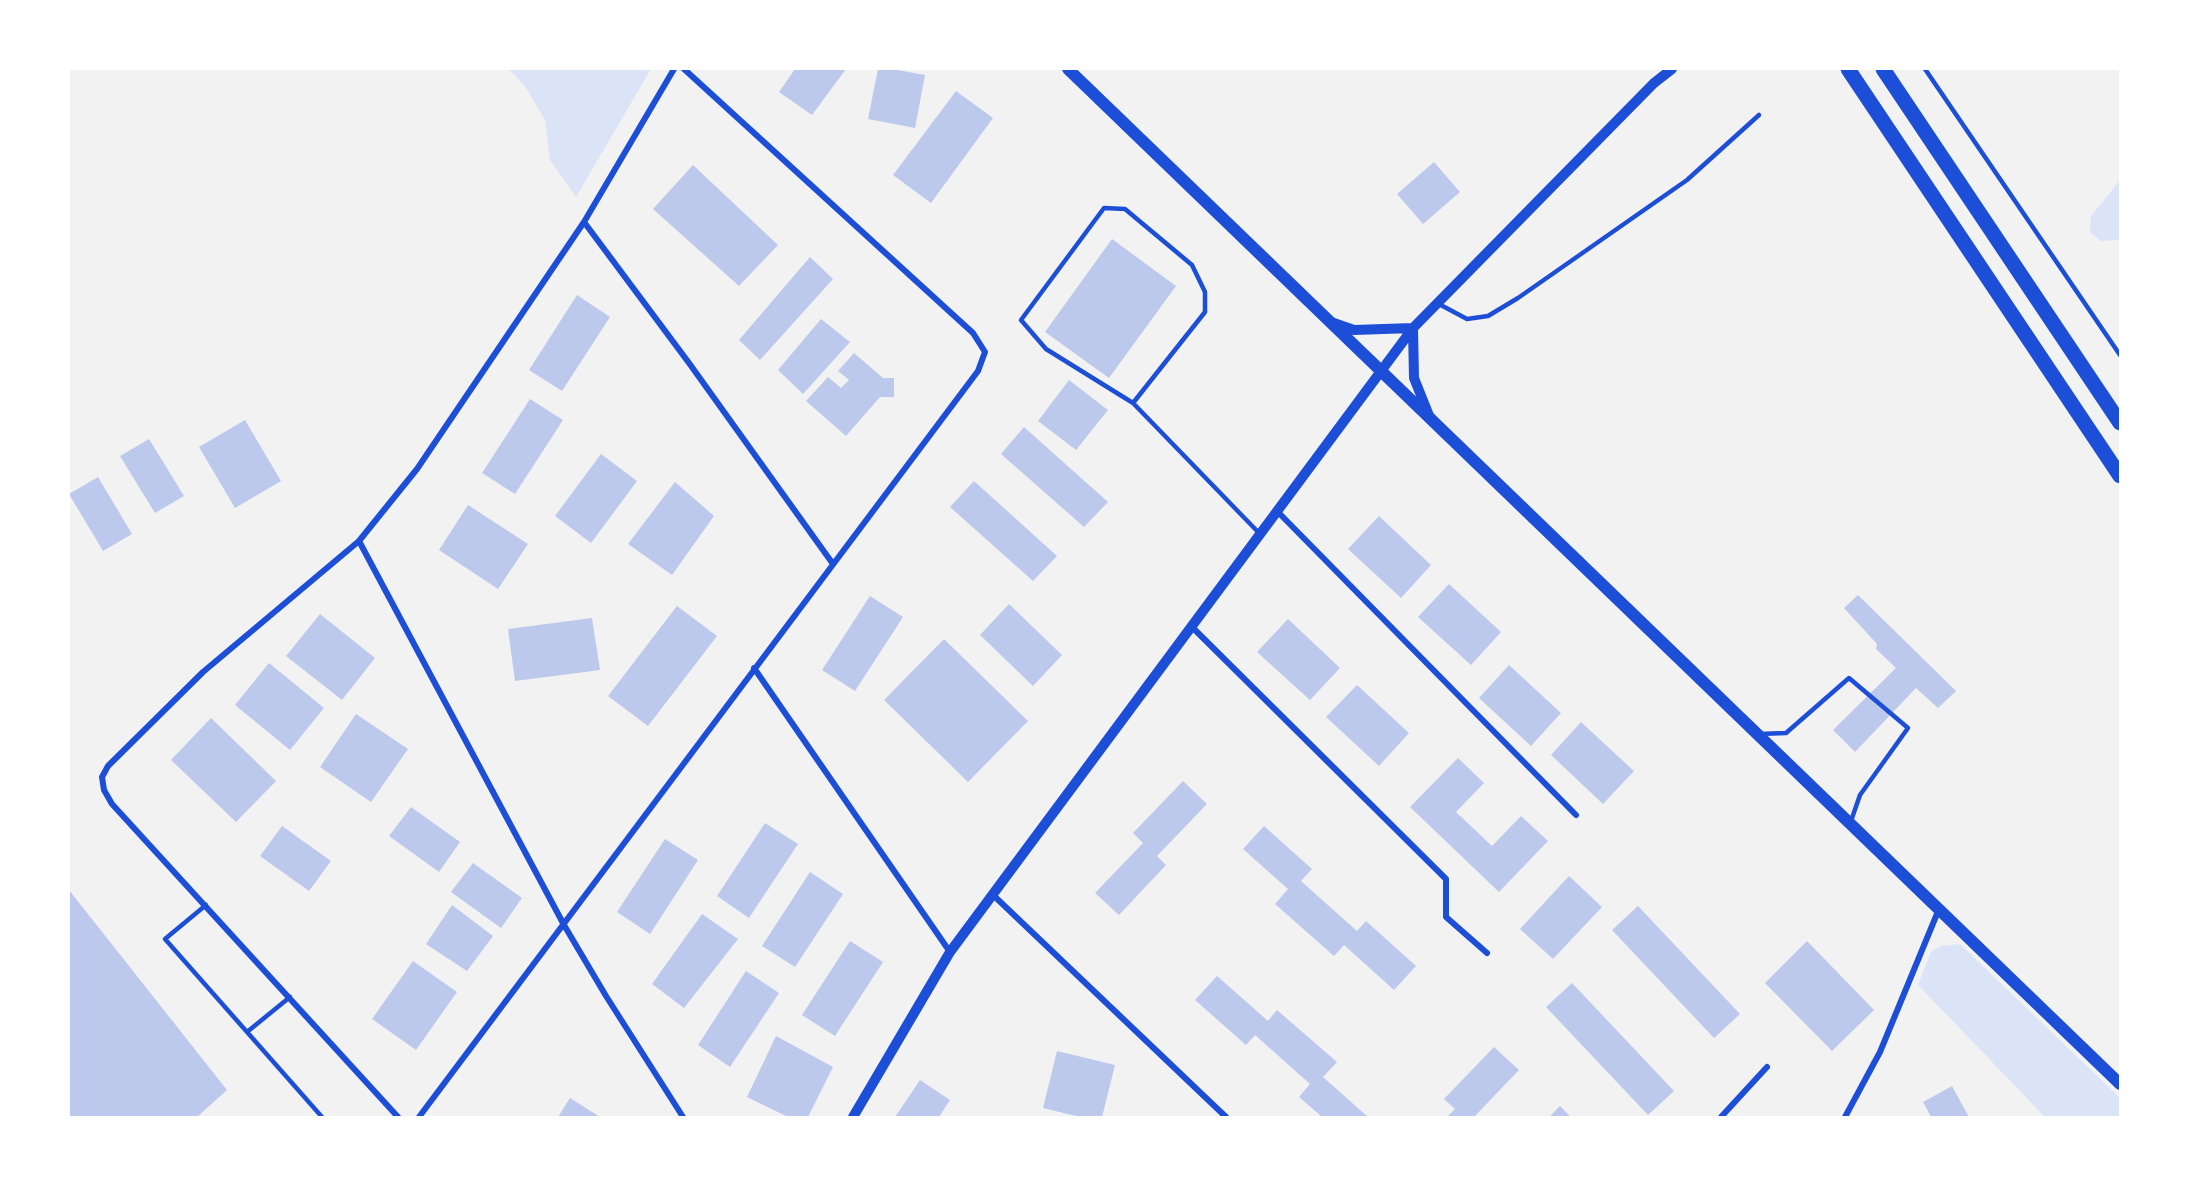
<!DOCTYPE html>
<style>
body{margin:0}
#map{position:relative;width:2189px;height:1186px;overflow:hidden;background:#f2f2f2;font-family:"PT Sans Narrow",sans-serif}
canvas{display:block}
.frame{position:absolute;inset:0;border:70px solid #fff;pointer-events:none}
</style>
<div id="map">
<canvas width="2189" height="1186"></canvas>
<div class="frame"></div>
</div>
<script>
const ctx = document.querySelector('canvas').getContext('2d');
ctx.lineJoin = 'round';
function fillPath(path, color) {
  ctx.fillStyle = color;
  ctx.fill(path, 'evenodd');
}
function shape(rows) {
  const path = new Path2D();
  for (const r of rows) {
    path.moveTo(r[0], r[1]);
    for (let i = 2; i < r.length; i += 2) path.lineTo(r[i], r[i + 1]);
  }
  return path;
}
function stroke(path, color, width, dash) {
  ctx.strokeStyle = color;
  ctx.lineWidth = width;
  ctx.lineCap = dash ? 'butt' : 'round';
  ctx.setLineDash(dash || []);
  ctx.stroke(path);
}
fillPath(shape([
 [509,69,651,69,576,197,550,160,545,120,524,85],
 [2120,180,2120,240,2101,241,2090,232,2091,216],
 [1960,944,2120,1098,2120,1117,2045,1117,1918,985,1931,952,1941,946]
]), '#dbe4f7');
fillPath(shape([
 [795,69,846,69,812,115,779,92],
 [878,69,892,69,925,75,915,128,868,119],
 [956,91,993,118,931,203,893,175],
 [1434,162,1460,192,1423,224,1397,194],
 [693,165,778,245,739,286,653,209],
 [1112,239,1176,286,1109,378,1045,332],
 [810,257,833,279,760,360,739,340],
 [577,295,610,317,562,391,529,370],
 [821,319,850,342,803,394,778,370],
 [854,353,883,378,894,378,894,397,880,397,846,436,806,401,828,377,841,388,849,380,838,371],
 [1069,380,1108,410,1076,450,1038,421],
 [530,399,563,420,515,494,482,473],
 [245,420,281,481,235,508,199,447],
 [1024,427,1108,502,1084,527,1001,454],
 [149,439,184,496,155,513,120,456],
 [601,454,637,481,591,543,555,516],
 [98,477,132,534,103,551,69,494],
 [974,481,1057,556,1033,581,950,507],
 [675,482,714,516,672,575,628,544],
 [468,505,528,544,498,589,439,550],
 [1379,516,1431,565,1401,598,1348,549],
 [1449,584,1501,632,1471,665,1418,617],
 [1858,595,1956,691,1938,708,1916,688,1855,752,1833,730,1896,668,1876,649,1877,644,1844,608],
 [870,596,903,617,855,691,822,670],
 [1009,604,1062,655,1033,686,980,635],
 [677,606,717,636,648,726,608,696],
 [320,614,375,658,342,700,286,656],
 [592,618,600,670,515,681,508,629],
 [1288,619,1340,668,1310,700,1257,652],
 [944,639,1028,721,968,782,884,700],
 [269,663,324,708,290,750,235,705],
 [1509,665,1561,713,1531,746,1479,698],
 [1357,685,1409,733,1379,766,1326,717],
 [356,714,408,749,371,802,320,767],
 [211,718,276,781,236,822,171,760],
 [1581,722,1634,771,1603,804,1551,755],
 [1458,758,1484,783,1456,812,1492,846,1521,816,1548,841,1499,892,1410,807],
 [1183,781,1207,804,1157,856,1166,865,1119,915,1095,893,1143,843,1133,833],
 [411,807,460,842,439,872,389,836],
 [765,823,798,844,749,918,717,896],
 [282,826,331,861,309,891,260,856],
 [1264,826,1312,869,1301,881,1357,931,1366,921,1416,966,1394,990,1344,945,1334,956,1275,904,1288,889,1243,849],
 [665,839,698,860,650,934,617,912],
 [473,863,522,898,501,928,451,892],
 [810,872,843,894,795,967,762,946],
 [1569,876,1602,907,1553,959,1520,929],
 [69,890,227,1090,197,1117,69,1117],
 [452,905,493,936,467,971,426,944],
 [1638,906,1740,1014,1714,1038,1612,930],
 [702,914,738,939,684,1008,652,984],
 [850,941,883,962,835,1036,802,1015],
 [1807,941,1874,1010,1832,1051,1765,983],
 [413,961,457,992,416,1050,372,1019],
 [746,971,779,993,730,1067,698,1045],
 [1217,976,1268,1021,1277,1010,1337,1062,1323,1077,1368,1117,1322,1117,1299,1097,1310,1084,1255,1035,1246,1045,1195,1000],
 [1572,983,1674,1091,1648,1115,1546,1007],
 [776,1036,833,1067,808,1117,788,1117,747,1097],
 [1494,1047,1519,1070,1474,1117,1447,1117,1455,1109,1444,1099],
 [1057,1051,1115,1065,1102,1117,1080,1117,1043,1108],
 [920,1080,950,1100,939,1117,895,1117],
 [1952,1086,1969,1117,1931,1117,1923,1102],
 [570,1098,600,1117,558,1117],
 [1560,1106,1571,1117,1549,1117]
]), '#bdc9ec');
stroke(shape([
 [1925,69,2120,355],
 [1437,303,1467,319,1488,316,1518,298,1687,180,1759,115],
 [1133,403,1046,349,1021,320,1104,208,1125,209,1192,265,1205,292,1205,312,1133,403,1259,533],
 [1759,734,1786,733,1849,678,1908,728,1860,795,1851,821],
 [206,905,165,939,322,1117],
 [247,1032,290,997]
]), '#1d4ed8', 4.5);
stroke(shape([
 [584,222,689,363,833,564],
 [1277,511,1576,815],
 [359,541,564,925,606,996,683,1117],
 [1192,627,1446,879,1446,917,1487,953],
 [754,668,950,952],
 [992,894,1226,1117],
 [398,1117,112,804,104,790,102,777,108,766,203,672,359,541,417,469,584,222,674,69],
 [419,1117,978,371,985,352,973,333,684,69],
 [1721,1117,1767,1067],
 [1845,1117,1880,1052,1939,909]
]), '#1d4ed8', 6);
stroke(shape([
 [1331,322,1354,330,1413,328],
 [1413,328,1414,378,1430,418],
 [853,1117,950,952,1413,328,1654,83,1672,69]
]), '#1d4ed8', 10);
stroke(shape([
 [1068,69,2120,1084]
]), '#1d4ed8', 12);
stroke(shape([
 [1848,69,2120,476],
 [1883,69,2120,423]
]), '#1d4ed8', 15);
</script>
